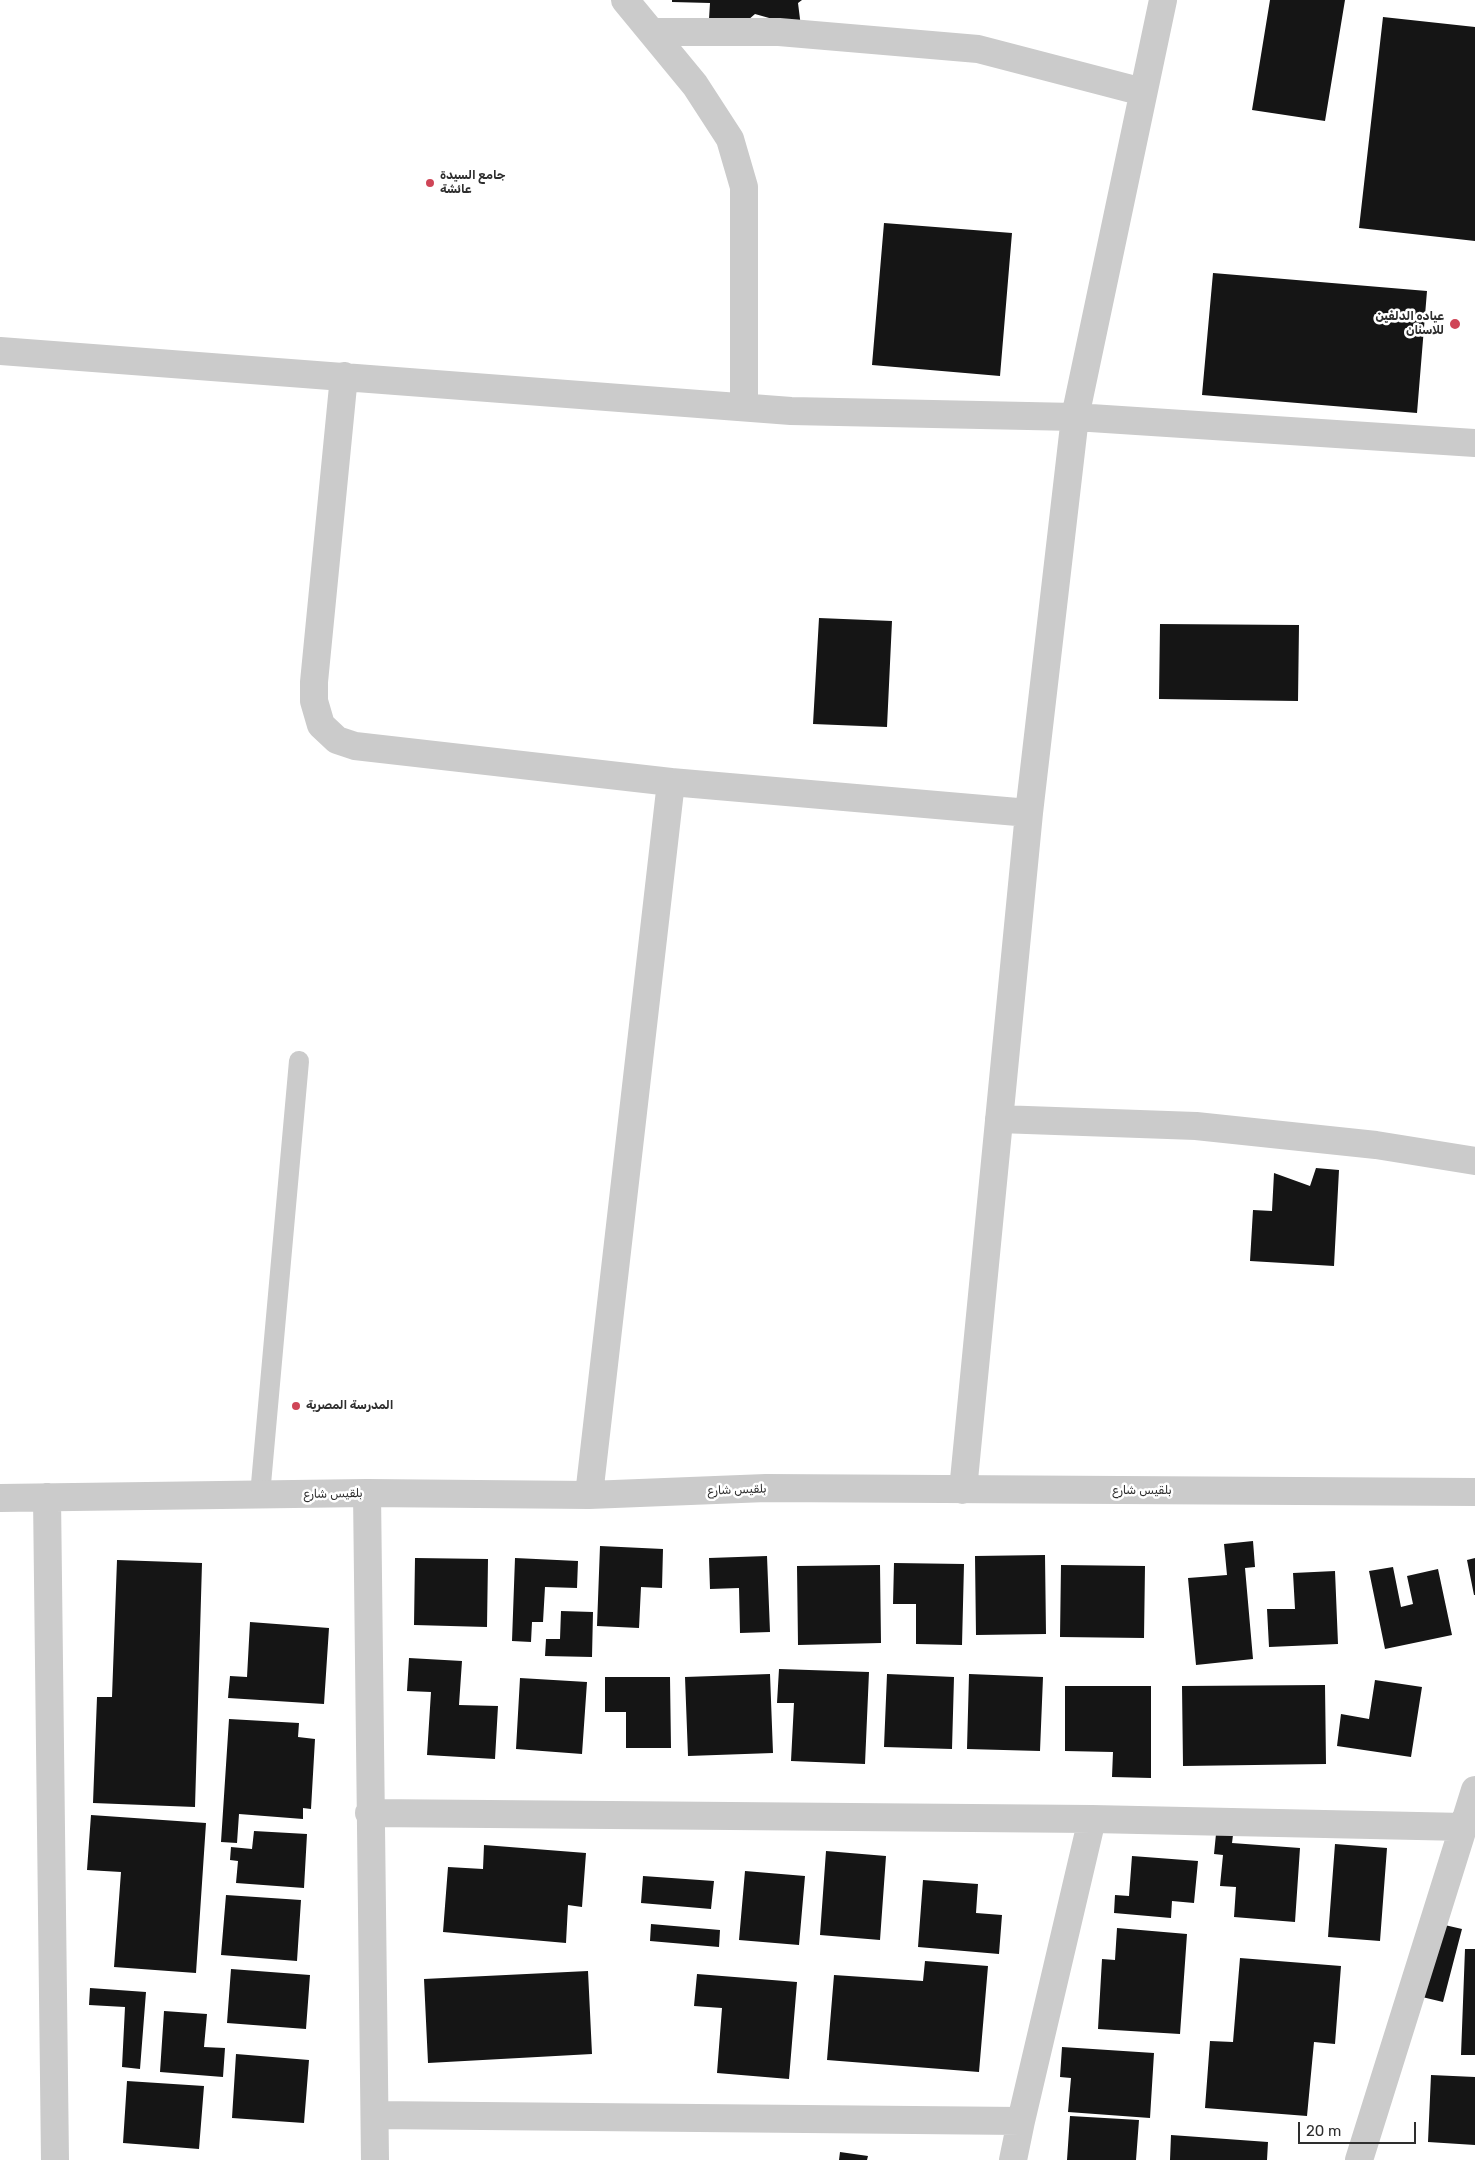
<!DOCTYPE html>
<meta charset="utf-8">
<style>
body{margin:0}
#map{position:relative;width:1475px;height:2160px;overflow:hidden;background:#fff;font-family:Rubik,sans-serif}
canvas{display:block}
.scale{position:absolute;left:1298px;top:2122px;width:118px;height:22px;box-sizing:border-box;border:2px solid #2e2e2e;border-top:0;padding-left:6px;font-size:15px;line-height:18px;white-space:nowrap;color:#2e2e2e;-webkit-text-stroke:4px #fff;paint-order:stroke}
</style>
<div id="map">
<canvas width="1475" height="2160"></canvas>
<div class="scale">20 m</div>
</div>
<script>
const ctx = document.querySelector('canvas').getContext('2d');
ctx.lineJoin = 'round';
function fillPath(path, color) {
  ctx.fillStyle = color;
  ctx.fill(path, 'evenodd');
}
function shape(rows) {
  const path = new Path2D();
  for (const r of rows) {
    path.moveTo(r[0], r[1]);
    for (let i = 2; i < r.length; i += 2) path.lineTo(r[i], r[i + 1]);
  }
  return path;
}
function stroke(path, color, width, dash) {
  ctx.strokeStyle = color;
  ctx.lineWidth = width;
  ctx.lineCap = dash ? 'butt' : 'round';
  ctx.setLineDash(dash || []);
  ctx.stroke(path);
}
function write(font, color, halo, rows, align = 'center') {
  ctx.font = font + ' Rubik,Cairo,sans-serif';
  ctx.lineWidth = 5;
  ctx.setLineDash([]);
  ctx.textBaseline = 'middle';
  ctx.strokeStyle = halo;
  ctx.fillStyle = color;
  for (const [text, x, y, turn = 0] of rows) {
    ctx.save();
    ctx.translate(x, y);
    ctx.rotate((+turn || 0) * Math.PI / 180);
    ctx.textAlign = isNaN(turn) ? turn : align;
    if (halo) ctx.strokeText(text, 0, 0);
    ctx.fillText(text, 0, 0);
    ctx.restore();
  }
}
fillPath(shape([
 [672,0,802,0,798,3,801,27,755,14,748,20,709,19,710,3,672,2],
 [1270,0,1345,0,1325,121,1252,110],
 [1383,17,1475,27,1475,241,1359,228],
 [884,223,1012,233,1000,376,872,365],
 [1213,273,1427,291,1417,413,1202,395],
 [819,618,892,621,887,727,813,724],
 [1160,624,1299,625,1298,701,1159,699],
 [1316,1168,1339,1170,1334,1266,1250,1261,1253,1210,1272,1211,1274,1173,1310,1186],
 [1253,1541,1255,1567,1245,1568,1253,1659,1196,1665,1188,1578,1227,1575,1224,1544],
 [600,1546,663,1549,662,1588,641,1587,639,1628,597,1626],
 [1045,1555,1046,1634,976,1635,975,1556],
 [767,1556,770,1632,740,1633,739,1588,710,1589,709,1558],
 [415,1558,488,1559,487,1627,414,1625],
 [515,1558,578,1561,577,1588,545,1587,543,1622,532,1622,531,1642,512,1641],
 [1475,1558,1475,1595,1474,1595,1467,1560],
 [117,1560,202,1563,195,1807,93,1803,97,1697,112,1697],
 [894,1563,964,1564,962,1645,916,1644,916,1604,893,1604],
 [880,1565,881,1643,798,1645,797,1566],
 [1061,1565,1145,1566,1144,1638,1060,1637],
 [1393,1567,1401,1607,1413,1604,1407,1576,1438,1569,1452,1635,1385,1649,1369,1571],
 [1335,1571,1338,1644,1269,1647,1267,1609,1295,1609,1293,1573],
 [561,1611,593,1612,592,1657,545,1656,546,1639,560,1639],
 [250,1622,329,1628,324,1704,228,1698,230,1676,247,1677],
 [409,1658,462,1661,459,1705,498,1706,495,1759,427,1755,431,1692,407,1691],
 [779,1669,869,1672,865,1764,791,1761,794,1703,777,1703],
 [770,1674,773,1753,688,1756,685,1677],
 [887,1674,954,1677,952,1749,884,1747],
 [969,1674,1043,1677,1040,1751,967,1749],
 [605,1677,670,1677,671,1748,626,1748,626,1712,605,1712],
 [520,1678,587,1682,582,1754,516,1749],
 [1375,1680,1422,1687,1411,1757,1337,1746,1341,1714,1369,1719],
 [1325,1685,1326,1764,1183,1766,1182,1686],
 [1065,1686,1151,1686,1151,1778,1112,1777,1113,1752,1065,1751],
 [229,1719,299,1723,298,1737,315,1739,311,1809,303,1808,303,1819,239,1814,237,1843,221,1842],
 [91,1815,206,1823,196,1973,114,1967,121,1872,87,1870],
 [254,1831,307,1834,304,1888,236,1883,238,1861,230,1860,231,1847,252,1849],
 [1216,1834,1233,1835,1232,1843,1300,1848,1295,1922,1234,1917,1236,1887,1220,1886,1223,1855,1214,1854],
 [1335,1844,1387,1848,1380,1941,1328,1937],
 [484,1845,586,1853,582,1907,568,1905,566,1943,443,1932,448,1867,483,1869],
 [826,1851,886,1856,880,1940,820,1935],
 [1132,1856,1198,1861,1194,1903,1172,1901,1171,1918,1114,1913,1115,1895,1129,1896],
 [745,1871,805,1876,799,1945,739,1940],
 [643,1876,714,1881,711,1909,641,1903],
 [923,1880,978,1884,976,1913,1002,1915,999,1954,918,1947],
 [226,1895,301,1900,297,1961,221,1955],
 [1436,1923,1462,1929,1443,2002,1418,1996],
 [651,1924,720,1930,719,1947,650,1941],
 [1117,1928,1187,1934,1180,2034,1098,2029,1102,1959,1115,1960],
 [1465,1949,1475,1949,1475,2055,1461,2055],
 [1240,1958,1341,1966,1335,2044,1314,2042,1307,2116,1205,2108,1210,2041,1233,2042],
 [925,1961,988,1966,979,2072,827,2060,834,1975,923,1981],
 [231,1969,310,1975,306,2029,227,2023],
 [588,1971,592,2054,428,2063,424,1979],
 [697,1974,797,1982,789,2079,717,2073,722,2008,694,2006],
 [90,1988,146,1992,140,2069,122,2067,125,2007,89,2005],
 [164,2011,207,2014,204,2047,225,2048,223,2077,160,2072],
 [1062,2047,1154,2053,1150,2118,1068,2112,1071,2078,1060,2077],
 [236,2054,309,2060,304,2123,232,2118],
 [1431,2075,1475,2077,1475,2145,1428,2142],
 [127,2081,204,2086,199,2149,123,2143],
 [1070,2116,1139,2120,1136,2160,1067,2160],
 [1171,2135,1268,2142,1267,2160,1170,2160],
 [840,2152,868,2156,867,2160,839,2160]
]), '#151515');
stroke(shape([
 [260,1495,299,1061]
]), '#cbcbcb', 20);
stroke(shape([
 [625,0,695,85,730,139,744,187,744,407],
 [652,32,779,32,978,49,1143,92],
 [0,351,791,411,1075,417,1475,443],
 [344,376,314,682,314,701,321,725,337,740,355,746,671,782,1029,813],
 [999,1119,1196,1126,1376,1145,1475,1161],
 [963,1490,1029,813,1075,417,1163,0],
 [367,1493,375,2160],
 [589,1495,671,782],
 [47,1497,55,2160],
 [0,1498,367,1493,589,1495,766,1488,1475,1492],
 [369,1813,1092,1819,1464,1827],
 [375,2115,1021,2121],
 [1013,2160,1021,2121,1092,1819],
 [1359,2160,1475,1790]
]), '#cbcbcb', 28);
for (const [x, y, r, color] of [
 [430,183,5,"#cf4557"],
 [1455,324,6,"#cf4557"],
 [296,1406,5,"#cf4557"]
]) {
  const dot = new Path2D();
  dot.arc(x, y, r, 0, 2 * Math.PI);
  ctx.fillStyle = color;
  ctx.fill(dot);
  stroke(dot, '#fff', 2);
}
write('bold 12px', '#2e2e2e', '#fff', [
 ["جامع السيدة",440,176],
 ["عائشة",440,190],
 ["عياده الدلفين",1444,317,"right"],
 ["للاسنان",1444,331,"right"],
 ["المدرسة المصرية",306,1406]
], 'left');
write('12px', '#2e2e2e', '#fff', [
 ["بلقيس شارع",737,1490,-2],
 ["بلقيس شارع",1142,1491],
 ["بلقيس شارع",333,1494,-1]
]);
</script>
